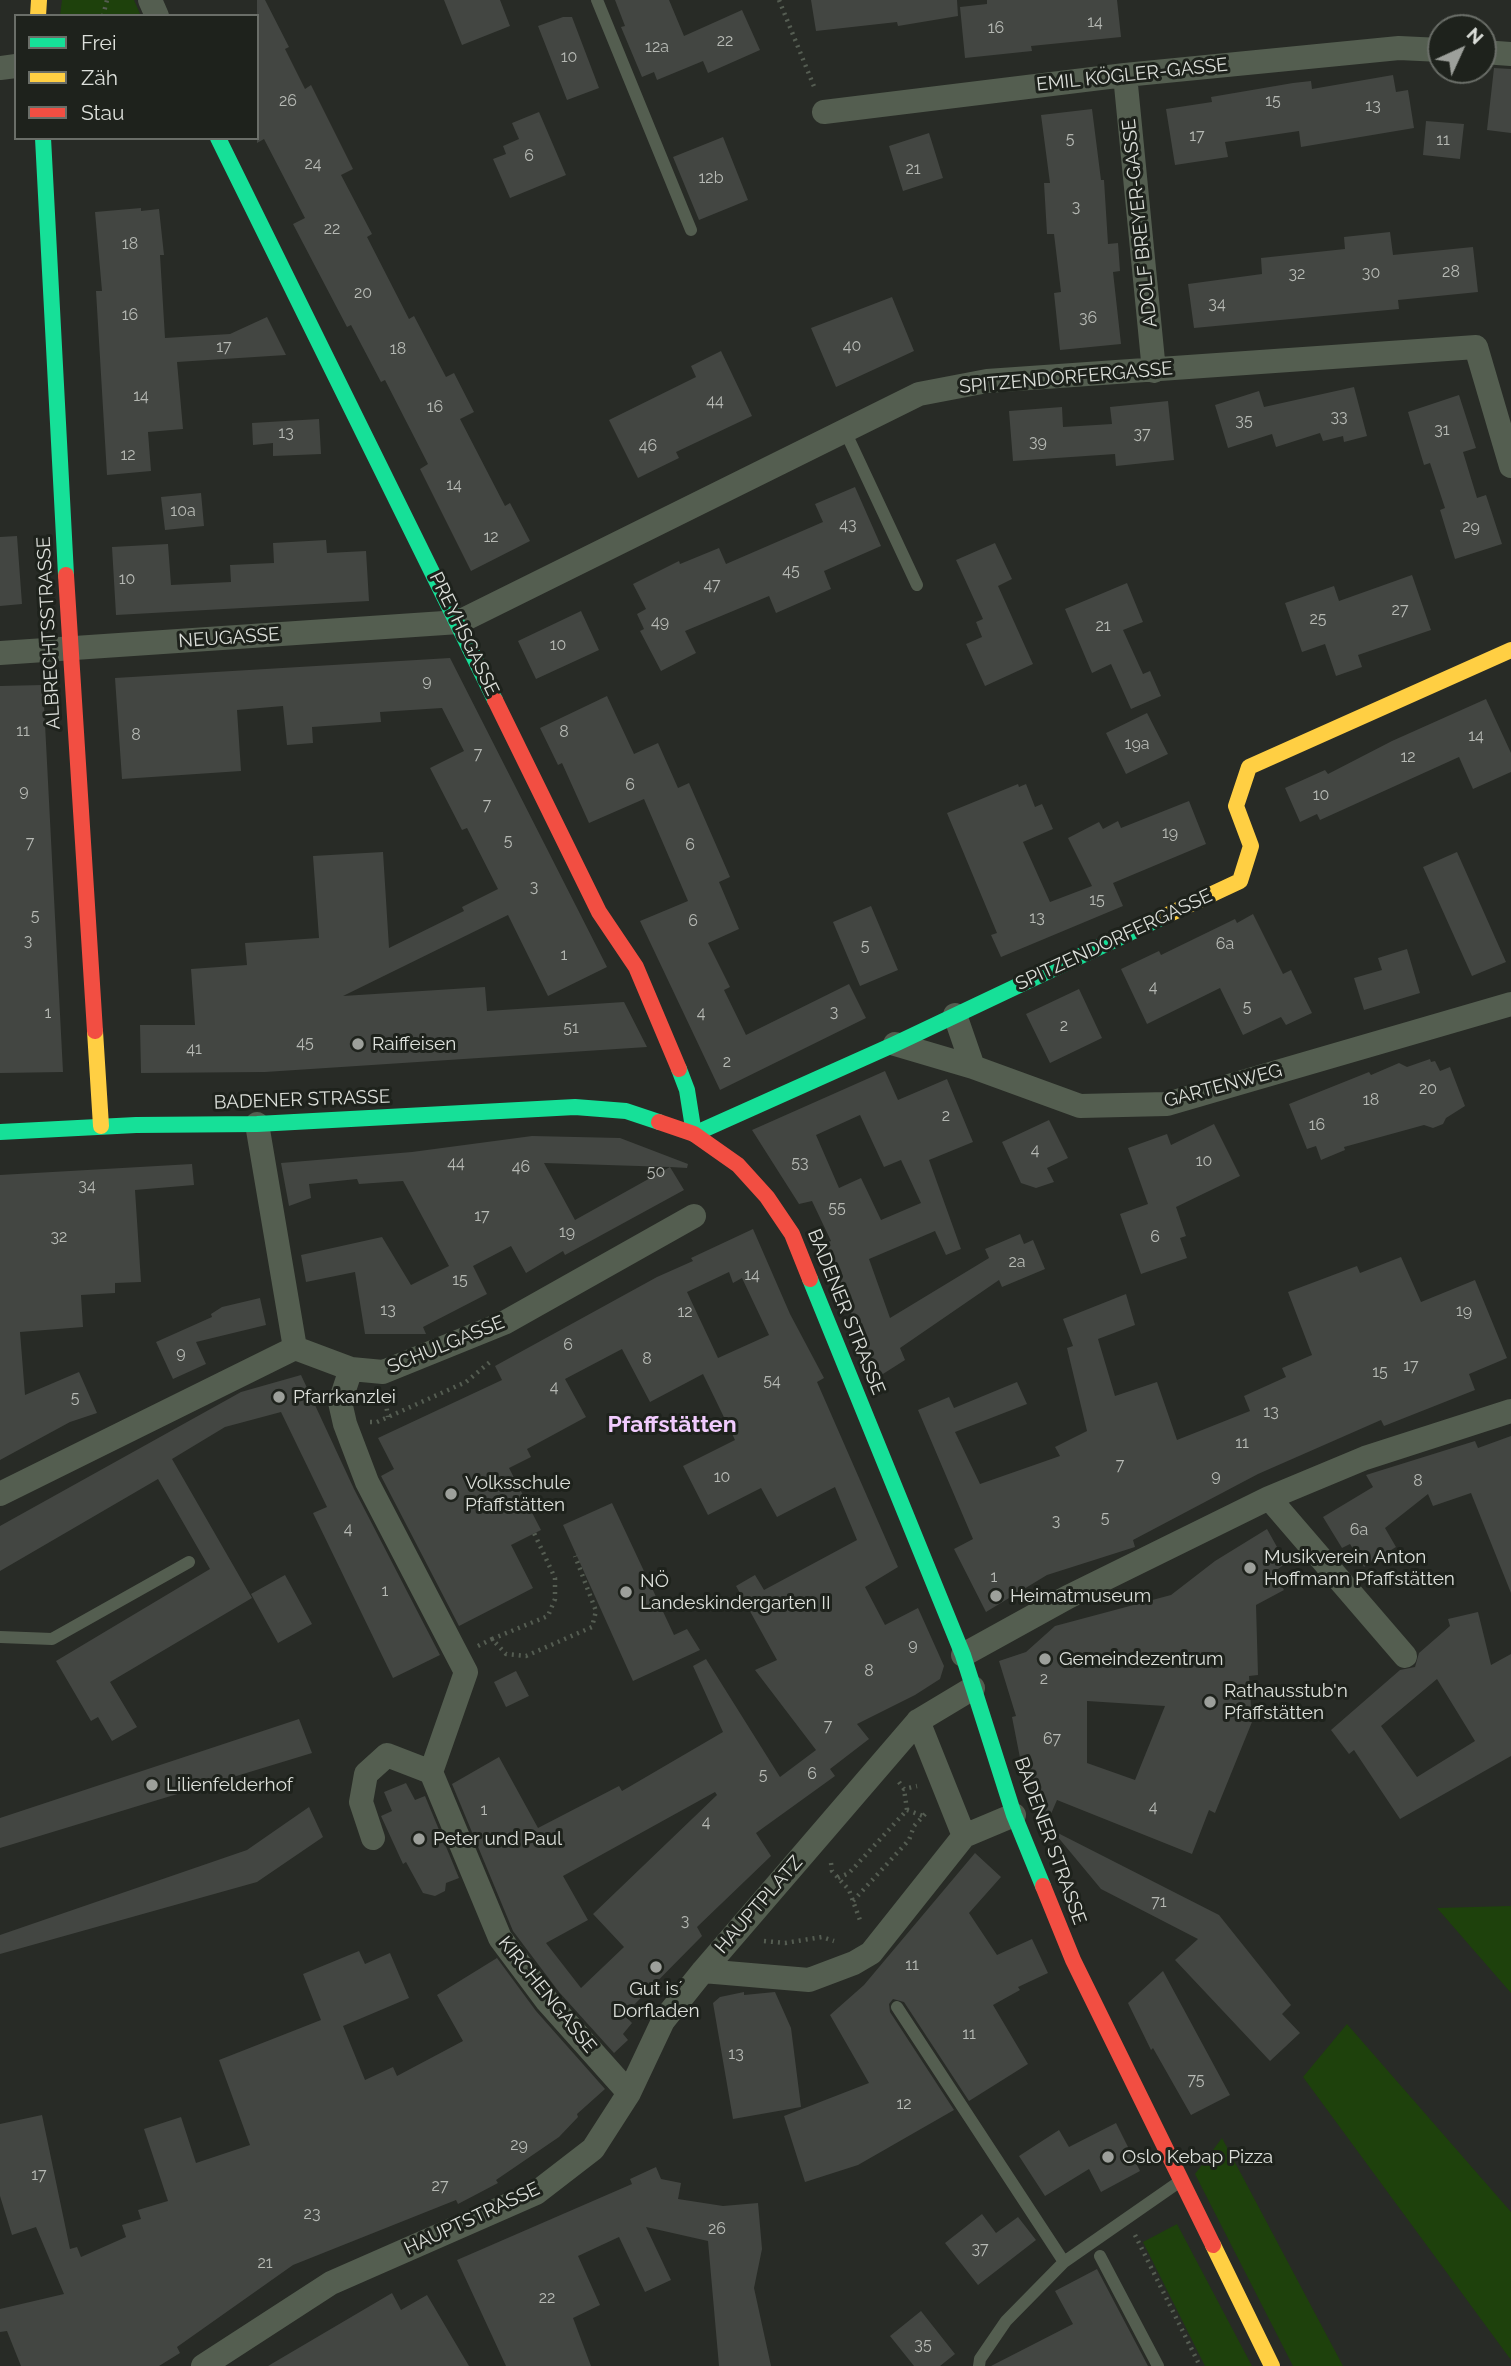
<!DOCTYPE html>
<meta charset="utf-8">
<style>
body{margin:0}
#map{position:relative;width:1511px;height:2366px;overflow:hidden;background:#282b26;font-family:Raleway,sans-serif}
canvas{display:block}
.legend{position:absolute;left:14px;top:14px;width:245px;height:126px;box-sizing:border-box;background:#1e221c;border:2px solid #6a6e68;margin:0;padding:9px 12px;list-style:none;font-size:21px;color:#dcdfda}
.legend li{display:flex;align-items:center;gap:14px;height:35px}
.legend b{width:35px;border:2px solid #6a6e68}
.north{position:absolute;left:1427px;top:14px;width:70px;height:70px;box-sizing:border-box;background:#1e221c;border:2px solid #6a6e68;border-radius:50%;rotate:45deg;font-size:19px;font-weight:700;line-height:28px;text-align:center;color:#dcdfda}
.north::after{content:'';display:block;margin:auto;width:24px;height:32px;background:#9da09b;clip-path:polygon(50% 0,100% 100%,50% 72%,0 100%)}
</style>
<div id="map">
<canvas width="1511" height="2366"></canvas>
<ul class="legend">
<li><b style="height:9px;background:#16e098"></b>Frei</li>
<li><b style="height:9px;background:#ffcf43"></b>Zäh</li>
<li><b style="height:9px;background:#f24e42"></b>Stau</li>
</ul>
<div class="north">N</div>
</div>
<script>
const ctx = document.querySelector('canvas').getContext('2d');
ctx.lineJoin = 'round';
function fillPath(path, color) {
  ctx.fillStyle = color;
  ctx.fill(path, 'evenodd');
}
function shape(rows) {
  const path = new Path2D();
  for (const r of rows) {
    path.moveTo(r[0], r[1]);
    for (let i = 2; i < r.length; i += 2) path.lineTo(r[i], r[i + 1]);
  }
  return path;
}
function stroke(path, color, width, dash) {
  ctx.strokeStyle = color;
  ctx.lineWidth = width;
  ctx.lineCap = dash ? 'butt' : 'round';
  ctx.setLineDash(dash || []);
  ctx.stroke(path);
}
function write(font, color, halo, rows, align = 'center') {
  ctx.font = font + ' Raleway,sans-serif';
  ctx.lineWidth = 6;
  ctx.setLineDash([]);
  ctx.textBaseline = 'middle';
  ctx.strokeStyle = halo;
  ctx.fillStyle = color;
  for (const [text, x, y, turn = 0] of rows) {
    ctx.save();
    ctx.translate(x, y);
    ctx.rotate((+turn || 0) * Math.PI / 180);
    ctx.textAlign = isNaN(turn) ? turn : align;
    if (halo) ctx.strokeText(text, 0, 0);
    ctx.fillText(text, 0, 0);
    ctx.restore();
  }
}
fillPath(shape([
 [62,0,134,0,141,16,60,16],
 [1511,1906,1511,1993,1437,1908],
 [1347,2024,1511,2212,1511,2360,1303,2077],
 [1222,2138,1343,2366,1293,2366,1195,2174],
 [1177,2224,1252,2366,1205,2366,1143,2242]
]), '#1e410c');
fillPath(shape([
 [257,0,265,0,289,47,285,49,305,89,311,85,353,169,341,175,372,234,367,237,409,319,414,316,446,377,454,373,474,412,460,419,505,506,510,503,530,541,471,571,420,469,428,464,385,380,381,382,351,325,347,327,293,224,305,218,264,139,257,143],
 [444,0,500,0,510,26,462,45],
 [615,0,669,0,684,36,742,10,760,50,708,73,703,61,657,80,654,72,642,77,621,27,625,26],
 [811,0,957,0,958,16,898,26,897,22,816,31],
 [987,0,1117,0,1121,37,1031,46,1032,51,965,58,960,7,987,4],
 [563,17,572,17,599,88,567,100,538,26],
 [1494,68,1511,69,1511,133,1487,130],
 [1393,75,1396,92,1408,90,1414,128,1301,147,1299,131,1225,142,1228,157,1175,165,1166,109,1212,102,1211,97,1293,83,1311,81,1312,89],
 [1092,109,1101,180,1104,180,1108,244,1118,243,1120,271,1113,272,1121,344,1060,350,1054,293,1061,292,1054,234,1047,234,1044,183,1050,183,1041,115],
 [539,112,566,175,510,198,493,159,506,154,503,146,519,139,512,123],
 [1426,121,1464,124,1460,159,1423,155],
 [929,133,943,178,903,191,889,146],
 [723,137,748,200,699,220,673,157],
 [141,208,141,211,159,209,164,255,160,255,165,338,230,334,267,317,286,355,177,362,183,429,148,432,151,471,107,475,96,291,102,291,95,212],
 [1390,232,1393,255,1473,247,1478,292,1398,300,1399,309,1194,328,1188,284,1262,274,1261,258,1345,249,1344,237],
 [892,297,914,351,836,387,811,328],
 [721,351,752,416,676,452,679,458,638,478,609,420,696,377,691,366],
 [1354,387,1367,436,1344,442,1343,436,1323,441,1320,433,1276,447,1272,434,1228,448,1215,405,1259,391,1264,407],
 [1459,395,1476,448,1463,452,1477,498,1486,495,1502,544,1455,559,1440,510,1445,508,1430,463,1424,465,1408,412],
 [1168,401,1174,460,1116,466,1115,454,1013,461,1009,411,1062,407,1063,427,1112,424,1110,407],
 [319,419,321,454,273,456,273,443,253,445,252,423],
 [855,487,881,546,824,571,831,589,776,613,769,596,685,631,696,653,661,671,640,631,644,629,637,614,646,609,633,584,679,561,680,564,719,548,726,564,823,522,815,504],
 [201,493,204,526,165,530,161,497],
 [17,536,22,604,0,606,0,537],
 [326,540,327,553,366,551,369,601,116,615,112,547,168,544,171,585,231,582,230,565,274,563,273,543],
 [995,543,1012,579,998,586,1033,664,985,686,966,644,982,637,976,622,983,619,956,560],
 [1412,575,1431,630,1358,655,1362,667,1336,676,1325,644,1302,652,1285,603,1334,586,1339,601],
 [1127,583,1143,622,1123,630,1143,674,1150,671,1161,696,1131,709,1111,664,1092,673,1065,609],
 [581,611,599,650,536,679,518,641],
 [450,658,607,967,548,996,508,915,343,996,485,987,487,1011,624,1002,647,1047,265,1072,141,1073,140,1025,195,1025,191,969,247,965,245,943,319,938,313,856,383,852,389,948,464,911,462,907,498,889,467,828,462,830,430,768,464,751,442,708,380,712,381,722,312,727,313,743,287,745,283,706,237,710,241,771,122,779,115,678],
 [43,685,63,1072,0,1073,0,686],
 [607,696,634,754,658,743,678,788,689,783,730,877,719,882,739,929,708,943,730,987,724,990,746,1035,849,984,866,1018,720,1090,640,921,688,901,644,799,589,823,562,763,558,765,540,728],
 [1486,699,1511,753,1511,772,1473,789,1459,757,1320,820,1317,814,1300,822,1285,788,1325,770,1328,774,1392,741],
 [1147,713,1168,754,1126,774,1106,733],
 [1018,784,1019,787,1026,784,1035,807,1042,804,1053,829,1023,842,1050,902,1092,886,1068,838,1099,822,1103,829,1118,821,1121,828,1189,801,1206,844,1113,883,1123,906,1001,957,991,935,997,933,947,813],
 [1457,852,1506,962,1472,976,1423,867],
 [871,906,898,970,860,986,833,922],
 [1253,914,1283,974,1291,970,1312,1013,1286,1025,1281,1017,1243,1035,1220,988,1147,1024,1121,969,1159,951,1161,955,1235,919,1237,923],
 [1407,949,1420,993,1364,1010,1354,978,1382,970,1378,958],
 [1079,989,1102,1038,1050,1063,1026,1014],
 [1430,1059,1431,1062,1435,1061,1440,1071,1450,1067,1465,1106,1446,1118,1443,1124,1433,1128,1424,1125,1344,1147,1345,1150,1321,1160,1316,1146,1307,1149,1289,1104,1369,1072,1371,1075,1399,1063,1407,1067],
 [885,1071,898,1100,947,1079,973,1142,929,1160,961,1249,946,1255,935,1231,869,1259,890,1318,989,1258,985,1249,1020,1234,1024,1244,1033,1240,1045,1269,1002,1287,999,1280,900,1348,905,1360,875,1379,826,1243,831,1241,812,1201,799,1204,752,1130],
 [860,1115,884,1167,901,1160,921,1203,881,1220,861,1178,839,1188,816,1135],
 [1049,1120,1068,1158,1047,1168,1054,1182,1036,1188,1021,1183,1002,1142],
 [1214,1124,1240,1176,1176,1207,1186,1236,1180,1238,1187,1258,1141,1274,1120,1214,1148,1204,1128,1148,1167,1134,1171,1145],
 [532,1136,620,1138,688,1164,687,1168,670,1167,684,1190,565,1255,563,1251,526,1273,511,1246,473,1266,487,1294,423,1327,426,1334,365,1334,355,1272,306,1282,301,1255,382,1237,411,1285,449,1266,403,1181,359,1184,357,1179,309,1184,311,1198,289,1206,281,1163,412,1152],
 [544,1163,670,1167,575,1220],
 [192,1164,194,1185,135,1190,141,1282,115,1283,115,1293,81,1295,83,1327,20,1332,25,1395,79,1372,97,1413,70,1422,0,1460,0,1175],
 [753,1229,790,1314,824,1378,817,1382,898,1567,865,1587,885,1625,918,1608,944,1666,940,1679,915,1695,857,1724,869,1739,830,1769,835,1776,756,1833,771,1856,697,1927,702,1936,624,2015,632,2023,623,2034,628,2040,614,2053,559,1992,513,1931,452,1784,499,1757,538,1828,619,1786,622,1791,723,1732,693,1666,706,1659,780,1777,816,1750,755,1670,777,1660,736,1586,755,1575,764,1590,857,1540,835,1487,777,1517,761,1488,708,1515,683,1466,735,1440,703,1374,650,1402,622,1349,565,1379,586,1417,527,1449,531,1457,509,1468,541,1530,511,1545,533,1588,459,1626,381,1476,394,1469,378,1438,502,1380,495,1366,657,1277,693,1261,691,1258],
 [729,1272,733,1283,742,1278,769,1335,718,1358,687,1292],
 [715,1792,717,1795,593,1914,624,1947,581,1988,546,1943,588,1920,563,1876],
 [1401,1257,1421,1302,1475,1280,1507,1358,1469,1374,1475,1390,1384,1426,1381,1420,1258,1474,1133,1540,1135,1547,1047,1575,986,1612,954,1549,973,1539,918,1410,949,1397,954,1408,1017,1382,1027,1404,955,1432,980,1484,1060,1456,1055,1447,1087,1431,1067,1348,1073,1346,1063,1319,1126,1294,1135,1325,1098,1339,1115,1396,1157,1382,1177,1440,1250,1411,1244,1396,1286,1377,1282,1368,1312,1355,1288,1292,1357,1266,1360,1273],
 [260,1298,266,1325,196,1342,206,1364,173,1379,156,1342,212,1317,211,1314,222,1307],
 [301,1375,354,1489,440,1655,393,1678,313,1513,327,1507,281,1412,225,1427,172,1459,252,1598,110,1682,137,1727,112,1741,98,1717,91,1721,56,1661,210,1569,158,1479,0,1571,0,1526,241,1392],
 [1511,1436,1511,1593,1471,1493,1433,1506,1428,1494,1385,1528,1396,1547,1364,1567,1350,1544,1342,1548,1323,1517,1373,1487,1366,1475,1475,1441,1478,1448],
 [612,1503,674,1635,687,1629,700,1650,633,1681,563,1525],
 [1267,1529,1286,1563,1274,1572,1284,1590,1256,1605,1258,1675,1249,1676,1252,1722,1215,1813,1209,1810,1192,1854,1057,1800,1044,1830,1026,1762,1021,1763,1012,1717,1016,1716,999,1661,1026,1652,1055,1626,1171,1595,1215,1561],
 [1087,1701,1165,1706,1135,1780,1087,1763],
 [285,1575,312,1624,278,1643,251,1594],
 [1478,1612,1491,1665,1511,1654,1511,1756,1400,1819,1354,1750,1349,1754,1331,1730,1400,1670,1415,1667,1419,1653,1450,1626,1448,1619],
 [1437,1679,1475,1741,1417,1777,1381,1726],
 [516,1671,529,1696,506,1707,494,1682],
 [299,1719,312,1753,0,1848,0,1818],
 [406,1783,415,1800,425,1796,459,1878,446,1883,445,1891,435,1896,423,1893,406,1862,403,1864,381,1816,392,1811,384,1792],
 [309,1807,323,1837,257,1882,0,1954,0,1935,247,1850],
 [1052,1830,1219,1915,1291,2005,1282,2014,1300,2033,1270,2061,1175,1960,1198,1939,1101,1889],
 [975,1853,1001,1877,969,1913,997,1955,1032,1939,1048,1973,1018,1987,1020,1990,993,2005,1028,2064,969,2101,904,2002,893,1999,889,2004,890,2012,954,2110,858,2165,805,2182,784,2116,869,2083,830,2015,864,1985],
 [359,1951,365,1964,390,1953,409,1998,343,2026,365,2080,393,2067,397,2076,463,2041,437,1995,497,1958,536,2011,605,2089,577,2114,578,2117,559,2137,496,2180,498,2183,458,2204,456,2200,293,2265,177,2347,180,2353,159,2366,21,2366,7,2331,0,2332,0,2309,64,2294,36,2227,12,2235,0,2196,0,2124,42,2115,70,2249,77,2247,81,2257,126,2237,122,2225,141,2219,138,2210,168,2201,144,2129,181,2117,196,2163,250,2145,219,2060,321,2020,303,1974],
 [1163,1971,1230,2095,1191,2115,1153,2048,1151,2050,1128,2003],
 [744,1992,744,1995,775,1992,791,2028,801,2107,733,2119,713,2003,720,1997],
 [1116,2123,1140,2171,1101,2192,1089,2169,1045,2196,1019,2156,1059,2130,1069,2147],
 [656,2167,661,2179,681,2183,678,2199,723,2206,758,2203,762,2249,754,2288,771,2366,719,2366,708,2241,646,2227,671,2280,645,2292,619,2237,578,2256,600,2305,573,2318,591,2366,506,2366,457,2260,632,2184,630,2179],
 [982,2214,996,2233,1018,2217,1036,2240,978,2285,945,2243],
 [1097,2269,1148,2366,991,2366,1073,2324,1055,2291],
 [392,2293,401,2310,427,2295,469,2366,268,2366],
 [921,2311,955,2354,940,2366,914,2366,890,2336]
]), '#434642');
stroke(shape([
 [779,0,815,89],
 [103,16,107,0],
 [380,1397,386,1404,388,1417],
 [370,1422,377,1422,466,1382,491,1361],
 [492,1639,548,1616,555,1599,555,1578,534,1533],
 [478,1646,492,1639,506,1654,526,1656,592,1627,596,1611,575,1556],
 [899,1782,904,1789,917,1786],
 [907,1810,923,1816],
 [831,1863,832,1871,849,1890,861,1923],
 [838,1878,849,1873,907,1810,904,1789],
 [853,1901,909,1840,914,1826,928,1811],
 [764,1941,785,1943,822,1937,834,1941],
 [1135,2235,1200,2366]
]), '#555d52', 4.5, [2, 5]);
stroke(shape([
 [597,0,691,230],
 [845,431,917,585],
 [0,1637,52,1639,189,1562],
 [897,2007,1064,2262],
 [1100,2256,1158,2366],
 [979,2366,980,2359,1006,2321,1064,2262,1179,2182]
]), '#545e50', 12);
stroke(shape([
 [150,0,157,16],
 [1483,52,1511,54],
 [0,68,16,66],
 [1125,75,1154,371],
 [824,112,1125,75,1399,48,1441,50],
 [0,653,459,622,919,394,987,381,1476,347,1511,466],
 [955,1015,973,1067],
 [895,1044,973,1067,1080,1106,1167,1104,1511,1004],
 [257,1124,295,1348],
 [351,1369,340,1402,345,1424,367,1482,466,1672,431,1772,387,1755,366,1774,361,1802,373,1838],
 [0,1494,295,1348,351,1369,383,1372,504,1323,694,1216],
 [1269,1498,1405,1656],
 [963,1655,1068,1597,1269,1498,1365,1458,1511,1411],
 [918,1721,964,1836],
 [431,1772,500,1938,547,2001,629,2093],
 [703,1971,809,1980,854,1963,871,1953,964,1836,1014,1815],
 [203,2366,331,2283,536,2193,593,2149,629,2093,663,2021,703,1971,918,1721,973,1688]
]), '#545e50', 24);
stroke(shape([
 [43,138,66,575],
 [218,138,495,700],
 [679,1069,687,1090,694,1134,895,1044,1163,917],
 [0,1132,136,1125,257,1124,575,1107,626,1111,659,1122],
 [810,1279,963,1655,1014,1815,1043,1886]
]), '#16e098', 16);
stroke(shape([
 [38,16,39,0],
 [1163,917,1240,881,1251,846,1236,806,1249,767,1511,650],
 [95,1031,101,1126],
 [1213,2245,1272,2366]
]), '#ffcf43', 16);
stroke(shape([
 [66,575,95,1031],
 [495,700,599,912,636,967,679,1069],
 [659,1122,694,1134,738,1165,767,1197,792,1234,810,1279],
 [1043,1886,1073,1960,1213,2245]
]), '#f24e42', 16);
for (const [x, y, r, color] of [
 [358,1044,7,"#9da09b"],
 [279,1397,7,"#9da09b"],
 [451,1494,7,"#9da09b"],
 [1250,1568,7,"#9da09b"],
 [626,1592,7,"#9da09b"],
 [996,1596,7,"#9da09b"],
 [1045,1659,7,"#9da09b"],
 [1210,1702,7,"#9da09b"],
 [152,1785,7,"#9da09b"],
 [419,1839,7,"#9da09b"],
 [656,1967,7,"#9da09b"],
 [1108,2157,7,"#9da09b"]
]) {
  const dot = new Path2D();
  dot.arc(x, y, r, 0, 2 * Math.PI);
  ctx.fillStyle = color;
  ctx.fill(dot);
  stroke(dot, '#1e221c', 2.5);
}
write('16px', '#b6b9b4', null, [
 ["14",1095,22],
 ["16",996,28],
 ["22",725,41],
 ["12a",657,47],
 ["10",569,57],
 ["26",288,101],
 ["15",1273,101],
 ["13",1373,106],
 ["17",1197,136],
 ["5",1070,139],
 ["11",1443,140],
 ["6",529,156],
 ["24",313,164],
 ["21",913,169],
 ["12b",711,178],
 ["3",1076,207],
 ["22",332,229],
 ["18",130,244],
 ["28",1451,272],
 ["30",1371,273],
 ["32",1297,274],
 ["20",363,293],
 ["34",1217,304],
 ["16",130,315],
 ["36",1088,318],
 ["40",852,346],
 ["17",224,347],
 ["18",398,349],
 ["14",141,396],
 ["44",715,401],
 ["16",435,407],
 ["33",1339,417],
 ["35",1244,421],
 ["31",1442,430],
 ["13",286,433],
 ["37",1142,434],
 ["39",1038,442],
 ["46",648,446],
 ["12",128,455],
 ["14",454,485],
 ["10a",183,511],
 ["43",848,525],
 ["29",1471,527],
 ["12",491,537],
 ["45",791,571],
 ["10",127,579],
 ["47",712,585],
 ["27",1400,610],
 ["25",1318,619],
 ["49",660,622],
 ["21",1103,626],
 ["10",558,645],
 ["9",427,681],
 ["11",23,731],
 ["8",564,732],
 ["8",136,735],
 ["14",1476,736],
 ["19a",1137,744],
 ["7",478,754],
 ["12",1408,757],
 ["6",630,785],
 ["9",24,791],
 ["10",1321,795],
 ["7",487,805],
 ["19",1170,833],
 ["5",508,841],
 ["7",30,843],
 ["6",690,845],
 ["3",534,887],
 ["15",1097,900],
 ["5",35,916],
 ["13",1037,918],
 ["6",693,921],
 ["3",28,941],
 ["6a",1225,944],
 ["5",865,946],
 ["1",564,955],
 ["4",1153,987],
 ["5",1247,1007],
 ["3",834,1012],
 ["1",48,1013],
 ["4",701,1013],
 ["2",1064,1026],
 ["51",571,1028],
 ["45",305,1043],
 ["41",194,1049],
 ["2",727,1062],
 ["20",1428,1089],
 ["18",1371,1100],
 ["2",946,1116],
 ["16",1317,1125],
 ["4",1035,1150],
 ["10",1204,1161],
 ["44",456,1163],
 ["53",800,1163],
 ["46",521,1167],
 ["50",656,1172],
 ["34",87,1186],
 ["55",837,1208],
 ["17",482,1216],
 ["19",567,1232],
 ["32",59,1237],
 ["6",1155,1237],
 ["2a",1017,1262],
 ["14",752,1275],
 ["15",460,1280],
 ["13",388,1310],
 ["19",1464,1311],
 ["12",685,1312],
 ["6",568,1345],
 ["9",181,1353],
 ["8",647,1359],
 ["17",1411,1366],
 ["15",1380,1372],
 ["54",772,1381],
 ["4",554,1387],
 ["5",75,1398],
 ["13",1271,1412],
 ["11",1242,1443],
 ["7",1120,1465],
 ["9",1216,1476],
 ["10",722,1477],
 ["8",1418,1481],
 ["5",1105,1518],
 ["3",1056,1521],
 ["4",348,1529],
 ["6a",1359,1530],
 ["1",994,1577],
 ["1",385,1591],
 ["9",913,1645],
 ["8",869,1671],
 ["2",1044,1679],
 ["7",828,1726],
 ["67",1052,1739],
 ["6",812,1774],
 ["5",763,1775],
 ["4",1153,1807],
 ["1",484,1810],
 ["4",706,1822],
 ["71",1159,1902],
 ["3",685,1921],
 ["11",912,1965],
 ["11",969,2034],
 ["13",736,2054],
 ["75",1196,2080],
 ["12",904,2104],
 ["29",519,2145],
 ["17",39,2175],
 ["27",440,2186],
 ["23",312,2214],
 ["26",717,2229],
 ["37",980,2249],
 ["21",265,2263],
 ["22",547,2298],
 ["35",923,2345]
]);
write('19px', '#dcdfda', '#1e221c', [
 ["EMIL KÖGLER-GASSE",1132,75,-6],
 ["ADOLF BREYER-GASSE",1140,223,-96],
 ["SPITZENDORFERGASSE",1066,378,-5],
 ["ALBRECHTSSTRASSE",49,633,-93],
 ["PREYHSGASSE",464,634,64],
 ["NEUGASSE",229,638,-4],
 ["SPITZENDORFERGASSE",1114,940,-25],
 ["GARTENWEG",1223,1086,-15],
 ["BADENER STRASSE",302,1100,-2],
 ["BADENER STRASSE",846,1312,68],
 ["SCHULGASSE",446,1345,-22],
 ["BADENER STRASSE",1050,1841,70],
 ["HAUPTPLATZ",759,1905,-49],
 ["KIRCHENGASSE",547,1995,51],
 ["HAUPTSTRASSE",472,2219,-25]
]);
write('19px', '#dcdfda', '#1e221c', [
 ["Raiffeisen",372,1044],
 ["Pfarrkanzlei",293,1397],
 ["Volksschule",465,1483],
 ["Pfaffstätten",465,1505],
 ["Musikverein Anton",1264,1557],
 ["Hoffmann Pfaffstätten",1264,1579],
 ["NÖ",640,1581],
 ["Landeskindergarten II",640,1603],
 ["Heimatmuseum",1010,1596],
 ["Gemeindezentrum",1059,1659],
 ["Rathausstub'n",1224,1691],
 ["Pfaffstätten",1224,1713],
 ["Lilienfelderhof",166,1785],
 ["Peter und Paul",433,1839],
 ["Gut is´",656,1989,"center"],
 ["Dorfladen",656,2011,"center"],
 ["Oslo Kebap Pizza",1122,2157]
], 'left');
write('bold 23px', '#f1cbfe', '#1e221c', [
 ["Pfaffstätten",672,1425]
]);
</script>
